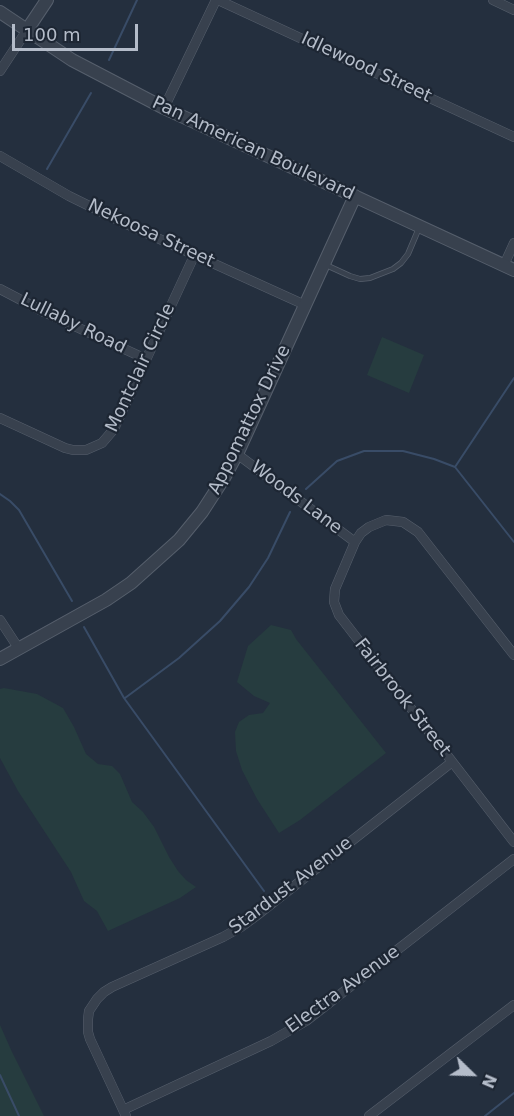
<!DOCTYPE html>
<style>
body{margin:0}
#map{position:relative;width:514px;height:1116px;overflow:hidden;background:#242f3e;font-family:"DejaVu Sans",sans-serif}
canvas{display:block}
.north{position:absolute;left:442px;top:1044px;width:60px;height:60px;-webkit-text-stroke:4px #1d2633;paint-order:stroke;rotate:113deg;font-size:16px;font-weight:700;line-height:24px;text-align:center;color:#b4bcc9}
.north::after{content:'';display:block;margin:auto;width:21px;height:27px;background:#b4bcc9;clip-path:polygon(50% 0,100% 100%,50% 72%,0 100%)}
.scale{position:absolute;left:12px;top:24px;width:126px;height:27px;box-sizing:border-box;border:3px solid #b4bcc9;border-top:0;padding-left:8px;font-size:18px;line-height:21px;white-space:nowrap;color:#b4bcc9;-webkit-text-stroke:4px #1d2633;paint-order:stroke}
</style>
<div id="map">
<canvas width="514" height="1116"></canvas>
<div class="north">N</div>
<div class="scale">100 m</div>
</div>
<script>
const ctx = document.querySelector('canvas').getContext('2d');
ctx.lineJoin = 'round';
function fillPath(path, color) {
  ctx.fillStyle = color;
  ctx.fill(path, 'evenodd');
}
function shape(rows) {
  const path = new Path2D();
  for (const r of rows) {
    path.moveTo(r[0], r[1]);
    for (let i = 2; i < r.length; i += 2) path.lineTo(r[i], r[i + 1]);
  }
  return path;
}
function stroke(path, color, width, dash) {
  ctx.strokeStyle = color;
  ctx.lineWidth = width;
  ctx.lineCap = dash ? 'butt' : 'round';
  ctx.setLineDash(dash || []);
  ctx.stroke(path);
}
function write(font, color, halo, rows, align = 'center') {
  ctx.font = font + ' "DejaVu Sans",sans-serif';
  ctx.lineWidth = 4.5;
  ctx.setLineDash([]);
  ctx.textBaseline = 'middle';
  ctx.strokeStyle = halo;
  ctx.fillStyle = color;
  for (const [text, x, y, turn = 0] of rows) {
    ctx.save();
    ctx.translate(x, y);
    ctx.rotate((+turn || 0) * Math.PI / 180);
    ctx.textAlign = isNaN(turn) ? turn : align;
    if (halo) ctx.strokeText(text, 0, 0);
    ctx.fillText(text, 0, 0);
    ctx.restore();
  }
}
fillPath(shape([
 [382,337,424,355,409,393,367,375],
 [271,625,291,630,296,639,386,753,300,820,279,833,257,799,242,770,236,751,235,732,239,722,249,715,263,713,270,703,254,696,237,682,248,646],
 [4,688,37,694,63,708,74,727,86,754,98,764,112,766,120,774,132,802,143,812,154,827,169,857,178,871,186,880,196,887,180,898,108,931,97,911,84,901,71,872,18,791,0,758,0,689],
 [0,1025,12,1052,44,1116,0,1116]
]), '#263c3f');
stroke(shape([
 [109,60,137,0],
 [47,169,91,93],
 [455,467,514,378],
 [306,489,337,461,364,451,403,451,434,459,455,467,514,542],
 [0,494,10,501,19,510,72,601],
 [84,627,124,698,264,891],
 [125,698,179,658,220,621,249,587,268,558,290,512],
 [0,1075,19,1116],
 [485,1116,514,1093]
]), '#394c67', 2);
const service = shape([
 [326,265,350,276,360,279,370,278,393,269,401,263,408,254,419,228]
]);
const minor = shape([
 [218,0,514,137],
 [493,0,514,10],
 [0,71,27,30],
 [164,108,216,0],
 [0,156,69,196,122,222,305,305],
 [504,265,514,243],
 [0,289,44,312,146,359],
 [0,418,65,448,73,450,86,450,102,443,114,429,194,256],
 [237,454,355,542],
 [0,620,19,649],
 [514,655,418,532,403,522,386,520,369,527,361,533,355,542,335,589,334,602,339,615,514,842],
 [123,1110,271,1041,306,1021,514,859],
 [126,1116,90,1039,88,1032,88,1019,89,1011,97,999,104,992,112,987,223,937,241,927,256,916,452,762],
 [369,1116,514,1005]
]);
const tertiary = shape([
 [0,12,72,60,164,108,514,270],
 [27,30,47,0],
 [0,659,106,600,131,583,179,540,202,512,224,478,237,454,355,196]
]);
stroke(service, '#565f6c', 6);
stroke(minor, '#565f6c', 10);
stroke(tertiary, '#565f6c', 14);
stroke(service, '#38414e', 4.5);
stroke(minor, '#38414e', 9);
stroke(tertiary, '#38414e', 12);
write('18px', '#b4bcc9', '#1d2633', [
 ["Idlewood Street",366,68,25],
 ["Pan American Boulevard",253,149,25],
 ["Nekoosa Street",151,234,25],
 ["Lullaby Road",73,324,26],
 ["Montclair Circle",141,368,-65],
 ["Appomattox Drive",250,420,-64],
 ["Woods Lane",296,498,37],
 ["Fairbrook Street",402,698,52],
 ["Stardust Avenue",291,886,-37],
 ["Electra Avenue",343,990,-36]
]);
</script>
